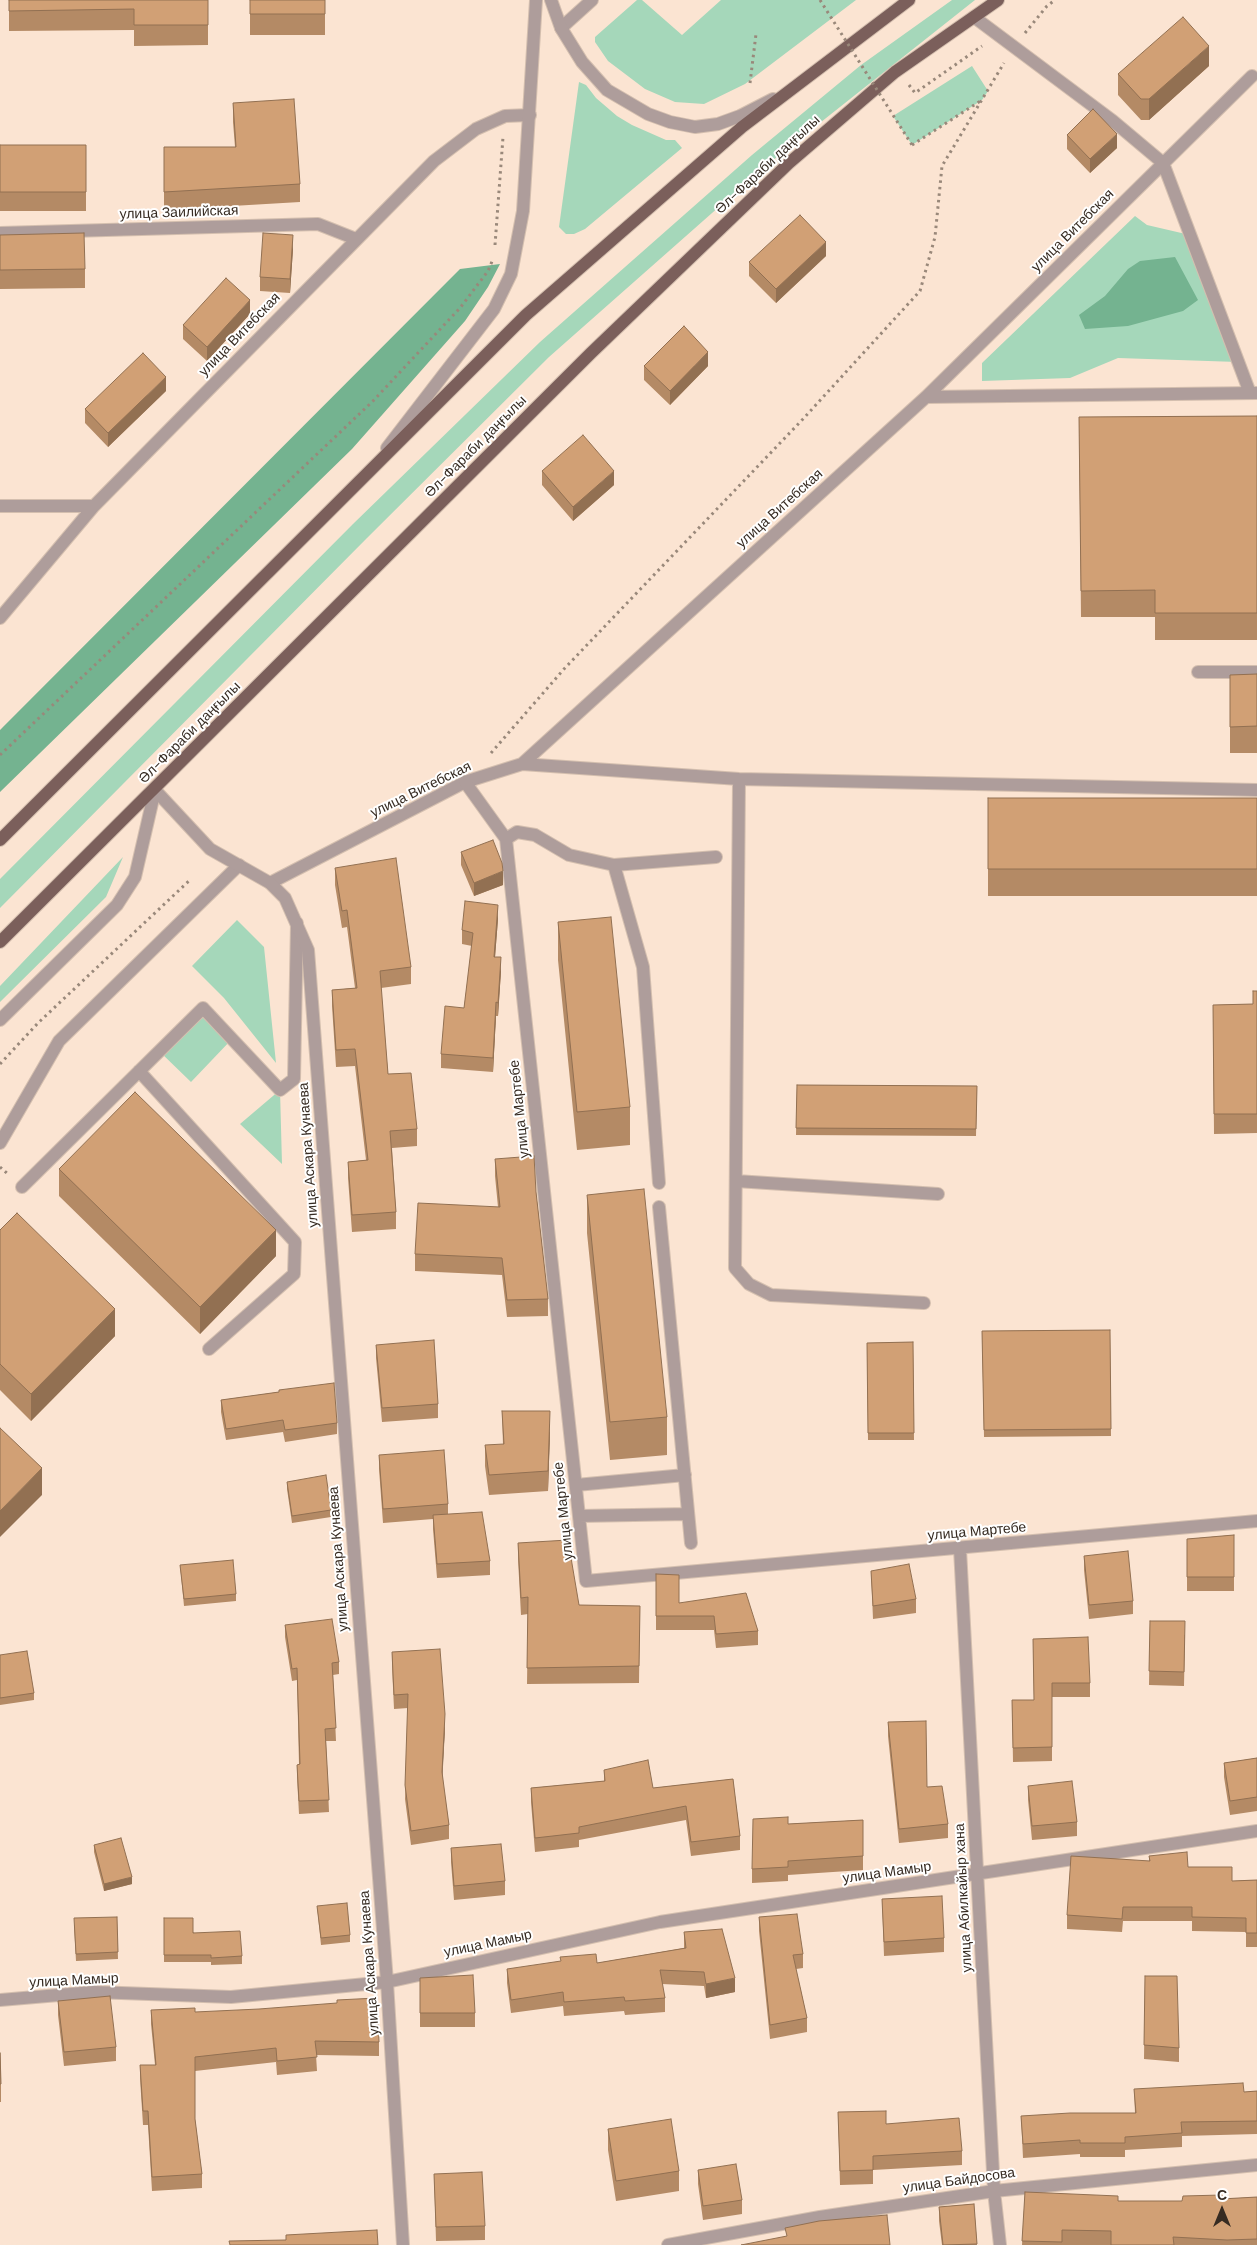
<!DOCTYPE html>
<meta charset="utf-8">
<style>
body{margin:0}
#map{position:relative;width:1257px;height:2245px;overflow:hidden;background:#fbe4d2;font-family:"DM Sans",sans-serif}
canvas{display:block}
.north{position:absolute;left:1197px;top:2185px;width:50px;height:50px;-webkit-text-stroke:4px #fff;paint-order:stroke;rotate:0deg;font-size:14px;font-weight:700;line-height:20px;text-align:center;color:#362b22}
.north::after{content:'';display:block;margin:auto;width:18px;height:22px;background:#362b22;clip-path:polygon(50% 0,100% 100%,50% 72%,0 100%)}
</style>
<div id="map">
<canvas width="1257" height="2245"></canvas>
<div class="north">С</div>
</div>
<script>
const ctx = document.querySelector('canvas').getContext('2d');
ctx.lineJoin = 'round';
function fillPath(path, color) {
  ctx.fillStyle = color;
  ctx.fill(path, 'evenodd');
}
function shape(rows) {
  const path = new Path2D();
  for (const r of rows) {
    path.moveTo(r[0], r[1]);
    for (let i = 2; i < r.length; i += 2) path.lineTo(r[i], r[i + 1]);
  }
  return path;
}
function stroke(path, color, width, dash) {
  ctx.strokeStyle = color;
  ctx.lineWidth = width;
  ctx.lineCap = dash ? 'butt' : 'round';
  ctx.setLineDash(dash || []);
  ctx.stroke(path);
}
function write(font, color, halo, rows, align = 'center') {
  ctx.font = font + ' "DM Sans",sans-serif';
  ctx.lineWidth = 4;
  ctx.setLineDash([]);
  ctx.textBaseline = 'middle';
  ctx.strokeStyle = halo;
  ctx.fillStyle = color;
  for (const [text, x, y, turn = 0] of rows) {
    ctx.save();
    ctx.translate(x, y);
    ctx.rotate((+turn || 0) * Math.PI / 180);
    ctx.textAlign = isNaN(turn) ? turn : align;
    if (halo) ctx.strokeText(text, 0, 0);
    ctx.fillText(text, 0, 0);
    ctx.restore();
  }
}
fillPath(shape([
 [637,0,642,0,682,35,721,0,856,0,745,84,704,104,675,102,645,89,608,61,595,42,595,37],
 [952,0,975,0,763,168,549,357,367,538,0,908,0,879,353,524,540,342,752,155,861,65],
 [972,66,988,91,982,100,912,145,893,116],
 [579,82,586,85,596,98,617,116,632,125,666,140,675,140,682,148,585,229,574,234,566,234,559,227],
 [1135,216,1147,225,1190,235,1238,362,1118,358,1070,378,982,381,982,363],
 [123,857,106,897,0,1002,0,986],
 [237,920,264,947,276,1063,224,998,192,966],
 [203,1008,232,1039,191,1082,159,1051],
 [280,1090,282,1164,240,1124]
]), '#a5d7ba');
fillPath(shape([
 [1175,257,1198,300,1183,311,1128,326,1085,329,1079,315,1105,296,1128,269,1140,261],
 [500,264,488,287,465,321,352,449,0,792,0,730,460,269]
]), '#74b390');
const service = shape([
 [974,17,1113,121,1163,163,1250,393],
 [926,397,1256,393],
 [1198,672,1257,672],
 [522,764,739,779,1257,790],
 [739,779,735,1268,749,1284,771,1295,924,1303],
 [270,883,465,782,522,764,926,397,1252,76],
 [0,1020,117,905,135,877,155,790],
 [139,1071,295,1242,294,1274,209,1349],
 [0,1143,59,1041,239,865],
 [736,1181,938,1194],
 [22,1187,203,1008,280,1090,294,1079,297,923]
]);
const minor = shape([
 [561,28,592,0],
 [0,233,318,224,356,239],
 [0,506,94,506],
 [0,618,94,506,434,161,476,129,505,116,530,115],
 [465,782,506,839,586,1581,1257,1521],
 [155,790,210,849,270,883,285,898,308,950,387,1982,403,2245],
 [506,839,517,832,535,835,569,855,614,865,716,857],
 [614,865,643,967,659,1183],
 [659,1207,691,1543],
 [576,1485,685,1475],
 [579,1516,688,1514],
 [960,1549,994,2191,1000,2245],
 [0,2000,94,1992,231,1997,387,1982,660,1922,1257,1831],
 [668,2245,820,2217,994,2191,1257,2165]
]);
const tertiary = shape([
 [551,0,561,28,582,62,607,90,648,114,670,122,695,127,718,124,740,116,773,99],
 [387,448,494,309,511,274,523,211,536,0]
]);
const primary = shape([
 [0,840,526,315,742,127,909,0],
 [0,942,591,353,789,163,895,72,998,0]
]);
stroke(service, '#d4bfaf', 14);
stroke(minor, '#d4bfaf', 14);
stroke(tertiary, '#d4bfaf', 14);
stroke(primary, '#d4bfaf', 14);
stroke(shape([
 [1025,33,1047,6,1055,0],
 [750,83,756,34],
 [909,85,915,93,982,46],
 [912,145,982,100],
 [495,245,503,137],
 [491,753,564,669,803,419,920,291,935,237,942,166,1004,63],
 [0,755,373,401,460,308,488,271,493,259],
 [0,1064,38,1023,191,879],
 [0,1167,9,1175]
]), '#99887a', 3, [2.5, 4]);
stroke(service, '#ae9d9b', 12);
stroke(minor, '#ae9d9b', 12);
stroke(tertiary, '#ae9d9b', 12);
stroke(primary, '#7b5f5b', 12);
stroke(shape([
 [820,0,912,145]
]), '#99887a', 3, [2.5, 4]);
fillPath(shape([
 [9,0,208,0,208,45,134,46,134,30,9,31],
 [250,0,325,0,325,35,250,35],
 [1209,66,1149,120,1141,120,1118,95,1118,74],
 [233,103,300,184,300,202,164,210,164,147,235,147,233,122],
 [1067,135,1117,148,1090,173,1067,149],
 [0,145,86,145,86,211,0,211],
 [0,235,85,269,85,288,0,289],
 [293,249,290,293,260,291,260,277],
 [826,256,776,303,749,276,749,262],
 [250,314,207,361,183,339,183,325],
 [644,366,708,366,670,405,644,380],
 [166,391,108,447,85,423,85,409],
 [1257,416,1257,640,1155,640,1155,617,1081,617,1079,417],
 [542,471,614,485,573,521,542,485],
 [1257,674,1257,753,1230,753,1230,675],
 [988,798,1257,798,1257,896,988,896],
 [461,852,503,885,474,896,461,865],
 [335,868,411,967,411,984,381,988,388,1074,417,1129,417,1146,392,1148,396,1212,396,1229,352,1232,348,1178,348,1162,366,1160,355,1066,336,1067,332,1006,332,990,355,988,347,927,342,928,335,885],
 [498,919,495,957,501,971,498,1016,496,1016,493,1072,441,1068,441,1054,464,1008,472,946,462,944,462,930],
 [558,922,630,1107,630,1145,577,1150,558,960],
 [1257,991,1257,1133,1214,1134,1213,1005,1253,1004],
 [797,1085,977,1086,976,1136,796,1135],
 [495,1159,536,1192,548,1299,548,1316,507,1317,502,1275,415,1271,415,1254,498,1207,495,1176],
 [59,1169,276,1256,200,1334,59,1196],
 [587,1195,667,1417,667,1455,610,1460,587,1233],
 [0,1230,115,1336,31,1421,0,1390],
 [1110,1330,1111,1436,984,1437,982,1331],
 [913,1342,914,1440,868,1440,867,1343],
 [376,1345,438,1404,438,1418,382,1422,376,1358],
 [279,1392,337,1423,337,1434,285,1442,283,1432,226,1440,221,1412,221,1400],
 [502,1411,550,1432,548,1491,489,1495,485,1466,485,1445,503,1445],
 [379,1455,448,1504,448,1514,490,1561,490,1575,437,1578,433,1529,433,1519,383,1523,379,1469],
 [287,1482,331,1510,331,1517,292,1523,287,1489],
 [1234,1535,1234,1591,1187,1591,1187,1539],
 [518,1543,579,1605,640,1606,639,1683,527,1684,528,1614,521,1615,518,1559],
 [1084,1556,1133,1601,1133,1614,1089,1619,1084,1570],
 [180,1565,236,1594,236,1601,184,1606],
 [871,1571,916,1599,916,1613,873,1619],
 [656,1574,679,1603,758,1631,758,1645,716,1648,714,1630,656,1630],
 [1150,1621,1185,1635,1184,1686,1149,1685],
 [285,1625,339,1662,339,1674,333,1675,336,1741,326,1741,329,1812,299,1814,297,1777,297,1765,299,1764,297,1680,292,1681,285,1637],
 [1033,1639,1090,1683,1090,1697,1052,1697,1052,1761,1013,1762,1012,1700,1034,1700],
 [392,1652,445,1728,442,1776,449,1825,449,1839,411,1845,405,1799,408,1708,394,1709,392,1666],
 [0,1655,34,1693,34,1700,0,1705],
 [888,1722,948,1824,948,1838,899,1843,888,1736],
 [1257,1758,1257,1811,1230,1815,1224,1777,1224,1763],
 [604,1770,653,1788,733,1779,740,1836,740,1850,691,1856,686,1820,579,1840,579,1847,535,1852,531,1802,531,1788,604,1781],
 [1028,1786,1077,1822,1077,1836,1032,1840,1028,1800],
 [863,1820,863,1870,788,1875,788,1881,752,1883,752,1869,788,1824],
 [94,1845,132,1884,104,1891,94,1852],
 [451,1848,505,1881,505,1895,454,1900,451,1862],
 [1149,1856,1232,1881,1257,1880,1257,1947,1246,1947,1246,1932,1192,1931,1192,1921,1123,1921,1122,1932,1067,1929,1067,1915,1149,1861],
 [882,1899,944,1938,944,1952,884,1956],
 [317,1906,350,1935,350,1942,321,1945],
 [117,1917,118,1959,76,1961,74,1925],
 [759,1917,803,1954,803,1968,796,1969,807,2018,807,2032,770,2039,759,1931],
 [164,1918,242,1956,242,1964,211,1965,211,1962,164,1962],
 [684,1932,735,1992,706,1998,704,1986,662,1984,665,1998,665,2012,625,2015,624,2011,564,2016,563,2006,511,2013,507,1983,507,1969,597,1963,684,1948],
 [1145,1976,1179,2048,1179,2062,1144,2059],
 [420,1978,475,2013,475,2027,420,2027],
 [58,2001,116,2047,116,2061,64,2066,58,2015],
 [151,2010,195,2012,379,2042,379,2056,316,2055,317,2071,277,2075,276,2062,195,2071,195,2119,202,2174,202,2188,152,2191,148,2125,143,2125,140,2078,140,2065,155,2065,151,2024],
 [0,2053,1,2084,1,2102,0,2102],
 [1134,2089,1244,2092,1257,2091,1257,2134,1182,2136,1182,2147,1125,2150,1125,2157,1080,2157,1080,2154,1023,2158,1021,2116,1135,2113],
 [838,2112,886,2124,962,2151,962,2165,873,2170,873,2184,840,2185],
 [608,2129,679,2171,679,2191,616,2201,608,2150],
 [698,2170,742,2200,742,2214,703,2220,698,2184],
 [434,2174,485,2226,485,2240,436,2241],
 [1025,2192,1118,2201,1182,2201,1257,2197,1257,2245,1022,2245],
 [974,2204,977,2245,942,2245,939,2221,939,2207]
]), '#b48a65');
fillPath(shape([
 [1209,46,1209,66,1149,120,1149,99],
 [1117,134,1117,148,1090,173,1090,159],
 [293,235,293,249,290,293,290,279],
 [826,242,826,256,776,303,776,289],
 [250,300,250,314,207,361,207,347],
 [708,352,708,366,670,405,670,391],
 [166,377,166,391,108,447,108,433],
 [614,471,614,485,573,521,573,507],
 [503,871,503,885,474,896,474,883],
 [498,905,498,919,494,970,494,957],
 [501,957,501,971,498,1016,498,1003],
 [496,1002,496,1016,493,1072,493,1058],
 [276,1230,276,1256,200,1334,200,1307],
 [115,1309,115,1336,31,1421,31,1394],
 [550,1411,550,1432,548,1491,548,1471],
 [42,1468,42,1495,0,1537,0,1511],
 [445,1714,445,1728,442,1786,442,1772],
 [132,1877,132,1884,104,1891,104,1884],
 [735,1978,735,1992,706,1998,706,1984]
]), '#927052');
const building = shape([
 [9,0,208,0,208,25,134,25,134,9,9,11,9,0],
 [250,0,325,0,325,14,250,14,250,0],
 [1183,17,1209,46,1149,99,1141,99,1118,74,1183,17],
 [294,99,300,184,164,192,164,147,236,147,233,103,294,99],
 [1093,109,1117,134,1090,159,1067,135,1093,109],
 [0,145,86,145,86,192,0,192,0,145],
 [800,215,826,242,776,289,749,262,800,215],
 [84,233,85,269,0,270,0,235,84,233],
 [263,233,293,235,290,279,260,277,263,233],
 [226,278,250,300,207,347,183,325,226,278],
 [684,326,708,352,670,391,644,366,684,326],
 [143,353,166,377,108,433,85,409,143,353],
 [1257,416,1257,613,1155,613,1155,590,1081,591,1079,417,1257,416],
 [583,435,614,471,573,507,542,471,583,435],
 [1257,674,1257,726,1230,727,1230,675,1257,674],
 [988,798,1257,798,1257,869,988,869,988,798],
 [493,840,502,863,503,871,474,883,461,852,493,840],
 [396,858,411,967,380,971,388,1074,411,1073,417,1129,390,1131,396,1212,352,1215,348,1162,368,1160,355,1049,336,1050,332,990,357,988,347,910,342,911,335,868,396,858],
 [465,901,498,905,494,957,501,957,498,1003,496,1002,493,1058,441,1054,445,1006,464,1008,473,933,462,930,465,901],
 [611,917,630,1107,577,1112,558,922,611,917],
 [1253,991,1257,991,1257,1114,1214,1114,1213,1005,1253,1004,1253,991],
 [797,1085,977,1086,976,1129,796,1128,797,1085],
 [135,1092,276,1230,200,1307,59,1169,135,1092],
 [534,1156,536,1192,548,1299,507,1300,502,1258,415,1254,418,1203,500,1207,495,1159,534,1156],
 [644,1189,667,1417,610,1422,587,1195,644,1189],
 [17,1213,115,1309,31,1394,0,1364,0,1230,17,1213],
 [1110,1330,1111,1429,984,1430,982,1331,1110,1330],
 [434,1340,438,1404,382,1408,376,1345,434,1340],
 [913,1342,914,1433,868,1433,867,1343,913,1342],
 [334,1383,337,1423,285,1430,283,1420,226,1429,221,1400,279,1392,279,1390,334,1383],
 [502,1411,550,1411,548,1471,489,1475,485,1445,504,1444,502,1411],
 [0,1428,42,1468,0,1511,0,1428],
 [444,1450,448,1504,383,1509,379,1455,444,1450],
 [326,1475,331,1510,292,1516,287,1482,326,1475],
 [482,1512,490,1561,437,1564,433,1515,482,1512],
 [1234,1535,1234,1577,1187,1577,1187,1539,1234,1535],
 [568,1540,579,1605,640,1606,639,1666,527,1668,528,1597,521,1598,518,1543,568,1540],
 [1128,1551,1133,1601,1089,1605,1084,1556,1128,1551],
 [233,1560,236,1594,184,1599,180,1565,233,1560],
 [909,1564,916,1599,873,1606,871,1571,909,1564],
 [656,1574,679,1575,679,1603,746,1593,758,1631,716,1634,714,1616,656,1616,656,1574],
 [332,1619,339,1662,332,1663,336,1728,325,1729,329,1800,299,1801,297,1765,300,1764,297,1668,292,1669,285,1625,332,1619],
 [1150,1621,1185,1621,1184,1672,1149,1671,1150,1621],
 [1088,1637,1090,1683,1052,1683,1052,1747,1013,1748,1012,1700,1034,1700,1033,1639,1088,1637],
 [440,1649,445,1714,442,1772,449,1825,411,1831,405,1785,408,1694,394,1695,392,1652,440,1649],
 [27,1651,34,1693,0,1698,0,1655,27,1651],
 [926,1721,927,1787,942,1786,948,1824,899,1829,888,1722,926,1721],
 [1257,1758,1257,1797,1230,1801,1224,1763,1257,1758],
 [648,1760,653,1788,733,1779,740,1836,691,1842,686,1806,579,1827,579,1833,535,1838,531,1788,605,1781,604,1770,648,1760],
 [1072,1781,1077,1822,1032,1826,1028,1786,1072,1781],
 [788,1817,788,1824,863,1820,863,1856,788,1861,788,1867,752,1869,753,1819,788,1817],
 [121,1838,132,1877,104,1884,94,1845,121,1838],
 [501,1844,505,1881,454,1886,451,1848,501,1844],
 [1187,1852,1188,1867,1232,1867,1232,1881,1257,1880,1257,1933,1246,1933,1246,1918,1192,1917,1192,1907,1123,1907,1122,1919,1067,1915,1071,1856,1150,1861,1149,1856,1187,1852],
 [942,1896,944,1938,884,1942,882,1899,942,1896],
 [347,1903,350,1935,321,1938,317,1906,347,1903],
 [797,1914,803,1954,793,1955,807,2018,770,2025,759,1917,797,1914],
 [117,1917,118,1952,76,1954,74,1918,117,1917],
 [164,1918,193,1918,193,1933,240,1931,242,1956,211,1958,211,1955,164,1955,164,1918],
 [722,1929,735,1978,706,1984,704,1972,660,1970,665,1998,625,2001,624,1997,564,2002,563,1992,511,2000,507,1969,561,1961,560,1957,596,1954,597,1963,686,1948,684,1932,722,1929],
 [473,1975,475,2013,420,2013,420,1978,473,1975],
 [1145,1976,1177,1976,1179,2048,1144,2045,1145,1976],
 [110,1996,116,2047,64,2052,58,2001,110,1996],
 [377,1998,379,2042,315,2041,317,2057,277,2061,276,2048,195,2057,195,2119,202,2174,152,2177,148,2111,143,2111,140,2065,156,2065,151,2010,195,2008,195,2012,259,2009,337,2003,337,2000,377,1998],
 [0,2053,1,2084,0,2084,0,2053],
 [1243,2083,1244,2092,1257,2091,1257,2121,1181,2122,1182,2133,1125,2137,1125,2143,1080,2143,1080,2140,1023,2144,1021,2116,1070,2113,1136,2113,1134,2089,1243,2083],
 [886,2111,886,2124,959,2118,962,2151,873,2156,873,2170,840,2171,838,2112,886,2111],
 [671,2119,679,2171,616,2181,608,2129,671,2119],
 [736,2164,742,2200,703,2206,698,2170,736,2164],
 [482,2172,485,2226,436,2227,434,2174,482,2172],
 [1025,2192,1118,2196,1118,2201,1182,2201,1183,2196,1222,2195,1221,2199,1257,2197,1257,2239,1227,2240,1173,2237,1174,2245,1111,2245,1111,2231,1062,2230,1062,2242,1022,2241,1025,2192],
 [974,2204,977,2244,943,2245,939,2207,974,2204],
 [887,2215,890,2245,741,2245,787,2236,785,2228,819,2221,887,2215],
 [377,2230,378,2245,230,2245,229,2241,286,2240,286,2235,377,2230]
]);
fillPath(building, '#d1a075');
stroke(building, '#927052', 1);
write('14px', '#362b22', '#fff', [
 ["Әл-Фараби даңғылы",768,165,-43],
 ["улица Заилийская",179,213,-2],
 ["улица Витебская",1073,231,-45],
 ["улица Витебская",240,335,-46],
 ["Әл-Фараби даңғылы",476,447,-45],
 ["улица Витебская",780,509,-42],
 ["Әл-Фараби даңғылы",190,733,-45],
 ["улица Витебская",421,790,-26],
 ["улица Мартебе",520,1109,-96],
 ["улица Аскара Кунаева",309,1155,-94],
 ["улица Мартебе",564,1511,-96],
 ["улица Мартебе",977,1532,-5],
 ["улица Аскара Кунаева",339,1559,-94],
 ["улица Мамыр",887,1873,-8],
 ["улица Абилкайыр хана",964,1898,-93],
 ["улица Мамыр",488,1944,-12],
 ["улица Аскара Кунаева",370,1963,-94],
 ["улица Мамыр",74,1981,-3],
 ["улица Байдосова",959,2181,-8]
]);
</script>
